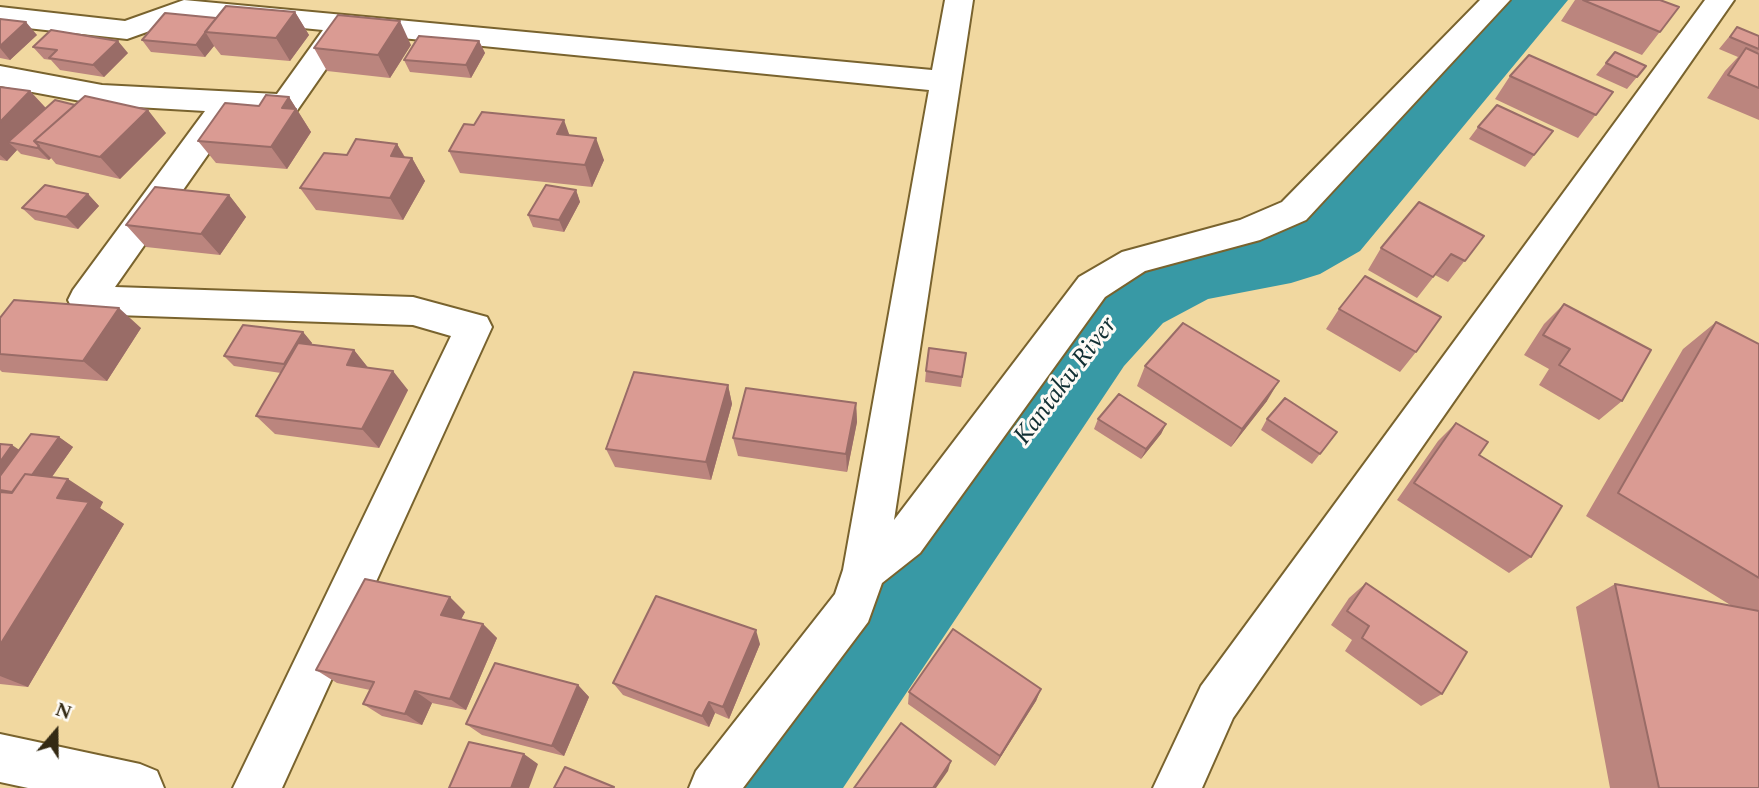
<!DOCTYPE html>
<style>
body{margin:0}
#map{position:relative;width:1759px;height:788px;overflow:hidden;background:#f1d8a0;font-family:Spectral,serif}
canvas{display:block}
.north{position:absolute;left:21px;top:697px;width:70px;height:70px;-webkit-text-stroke:5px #fefbf6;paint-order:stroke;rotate:20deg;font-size:19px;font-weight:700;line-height:28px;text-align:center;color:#342a14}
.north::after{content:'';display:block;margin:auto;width:24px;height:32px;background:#342a14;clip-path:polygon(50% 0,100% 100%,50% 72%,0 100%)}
</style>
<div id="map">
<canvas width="1759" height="788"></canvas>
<div class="north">N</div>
</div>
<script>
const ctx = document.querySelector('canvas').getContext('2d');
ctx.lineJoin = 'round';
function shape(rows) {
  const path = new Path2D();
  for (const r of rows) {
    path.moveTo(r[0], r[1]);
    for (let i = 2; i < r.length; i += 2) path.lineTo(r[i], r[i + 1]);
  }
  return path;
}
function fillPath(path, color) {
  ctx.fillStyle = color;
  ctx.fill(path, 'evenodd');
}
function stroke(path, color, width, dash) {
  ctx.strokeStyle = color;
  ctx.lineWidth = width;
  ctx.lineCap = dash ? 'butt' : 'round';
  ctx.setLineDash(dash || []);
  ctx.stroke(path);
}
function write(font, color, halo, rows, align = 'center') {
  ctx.font = font + ' Spectral,serif';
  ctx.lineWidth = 6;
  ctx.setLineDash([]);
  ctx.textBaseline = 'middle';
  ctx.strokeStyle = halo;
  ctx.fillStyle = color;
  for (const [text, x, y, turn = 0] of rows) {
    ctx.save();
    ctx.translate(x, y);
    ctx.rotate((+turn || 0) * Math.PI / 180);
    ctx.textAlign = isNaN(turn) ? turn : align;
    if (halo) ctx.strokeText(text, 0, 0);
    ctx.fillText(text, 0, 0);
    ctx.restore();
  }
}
fillPath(shape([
 [1498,0,1568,0,1360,251,1320,274,1291,283,1208,299,1163,323,1124,366,843,788,717,788,734,747,1062,316,1103,275,1161,248,1190,239,1273,224,1302,209,1498,0]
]), '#3899a5');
const minor = shape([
 [184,0,932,70,945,0,973,0,894,520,1079,277,1122,252,1240,220,1282,202,1480,0,1510,0,1306,220,1260,240,1145,271,1105,297,920,553,882,583,868,622,743,788,689,788,696,771,835,594,843,570,929,90,351,33,296,112,285,115,237,113,115,287,413,297,487,317,492,327,282,788,233,788,451,336,413,325,86,314,73,310,68,300,73,290,205,111,102,105,0,86,0,66,102,85,277,94,323,30,189,17,127,39,0,25,0,7,125,21,184,0],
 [1705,0,1734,0,1233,718,1202,788,1153,788,1201,686,1705,0],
 [0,734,140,764,157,771,164,788,28,788,0,782,0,734]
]);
stroke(minor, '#79632e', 4);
fillPath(minor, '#fff');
fillPath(shape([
 [1575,0,1660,0,1679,7,1642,55,1561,21],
 [295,12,309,35,290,61,221,55,214,46,205,57,151,52,142,40,216,18],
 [0,19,37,35,10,60,0,58],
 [1737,27,1759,36,1759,120,1707,98,1725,71,1738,57,1719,49],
 [479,41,485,53,471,78,410,72,404,60],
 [411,45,390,78,327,71,314,48],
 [33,47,128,53,104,77,60,70,51,60,44,59],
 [1606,63,1646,66,1627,89,1596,75],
 [1510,76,1613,92,1578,138,1495,99],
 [0,87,30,91,46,108,166,133,120,179,56,164,51,158,49,160,21,154,17,150,7,161,0,160],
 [289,97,311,132,287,169,216,163,198,141],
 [1478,127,1553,131,1525,167,1469,139],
 [569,135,604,160,592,187,460,173,449,151],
 [397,144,405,157,412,158,425,181,403,220,316,210,300,188,347,155],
 [576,190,580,202,564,232,533,227,528,215],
 [88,194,99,206,78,229,35,220,22,208],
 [229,195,246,217,220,255,146,247,126,225],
 [1484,236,1448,282,1435,275,1417,298,1368,270,1381,248],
 [1564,304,1622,401,1599,420,1539,385,1549,369,1524,355,1544,324],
 [1339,309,1416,352,1400,372,1326,329],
 [0,318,141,328,107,381,2,372,0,370],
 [1716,322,1759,344,1759,788,1610,788,1576,607,1615,584,1732,606,1586,516,1683,349],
 [303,332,312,343,311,345,354,350,368,368,408,390,379,448,275,434,256,416,281,373,234,366,224,356],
 [966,353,961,387,925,382,926,371],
 [1145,366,1267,401,1231,447,1137,386],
 [728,385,732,404,711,480,615,467,606,449],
 [856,403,857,422,847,472,738,456,733,438],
 [1098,419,1166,424,1161,434,1141,459,1094,429],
 [1267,419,1337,432,1312,464,1261,430],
 [1456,423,1479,455,1531,557,1509,573,1397,500,1438,441],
 [59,437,73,447,52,477,103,502,100,508,124,524,28,687,0,684,0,444,19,450],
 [1366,583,1442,694,1421,706,1345,651,1352,640,1331,625,1349,598],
 [465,612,461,619,483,624,497,638,466,710,432,703,422,725,382,716,363,704,370,690,337,683,316,670],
 [760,644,729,719,715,713,709,727,623,695,613,683],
 [578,685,589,697,564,756,482,735,466,724],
 [1041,689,1036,701,995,766,908,704,909,692]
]), '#bb857e');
fillPath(shape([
 [295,12,309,35,290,61,276,38],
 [400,21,411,45,390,78,378,55],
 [26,22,37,35,10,60,0,48,0,46],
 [206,33,214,46,205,57,196,45],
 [118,41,128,53,104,77,93,65],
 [479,41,485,53,471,78,466,65],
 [30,91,51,114,8,142,17,150,7,161,0,155,0,122],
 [289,97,311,132,287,169,271,147,282,108],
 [148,110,166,133,120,179,100,157],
 [564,120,572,142,557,134],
 [596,138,604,160,592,187,585,165],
 [397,144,409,165,412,158,425,181,403,220,390,198,391,156],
 [39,146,51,158,49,160,37,148],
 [576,190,580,202,564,232,559,220],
 [88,194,99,206,78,229,66,217],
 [229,195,246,217,220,255,201,234],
 [119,308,141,328,107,381,83,361],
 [303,332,312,343,294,375,284,364],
 [354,350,370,370,347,365],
 [393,371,408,390,379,448,362,429],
 [1279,381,1267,401,1231,447,1242,429],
 [728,385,732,404,711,480,706,462],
 [856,403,857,422,847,472,846,454],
 [1166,424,1161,434,1141,459,1146,449],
 [59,437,73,447,34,502,19,493],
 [12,445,27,455,0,490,0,462],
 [68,479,103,502,100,508,124,524,28,687,0,676,0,645,57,498],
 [450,597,465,612,456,629,441,615],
 [483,624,497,638,466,710,450,699],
 [756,630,760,644,729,719,723,707],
 [578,685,589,697,564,756,552,746],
 [1041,689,1036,701,995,766,1000,756],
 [415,691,432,703,422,725,405,714],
 [709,702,715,713,709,727,702,716],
 [524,754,538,764,529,788,511,788],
 [951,761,948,771,936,788,933,788]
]), '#996c67');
const building = shape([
 [1583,0,1660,0,1679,7,1660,32,1583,0],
 [226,6,295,12,276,38,205,32,226,6],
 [165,13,216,18,196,45,142,40,165,13],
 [338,15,400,21,378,55,314,48,338,15],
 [0,19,26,22,0,46,0,19],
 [1737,27,1759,36,1759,49,1730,37,1737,27],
 [51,30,118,41,93,65,49,58,57,50,33,47,51,30],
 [419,36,479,41,466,65,404,60,419,36],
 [1746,48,1759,54,1759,88,1728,75,1746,48],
 [1615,52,1646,66,1637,77,1606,63,1615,52],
 [1529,55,1613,92,1596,115,1510,76,1529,55],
 [0,87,30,91,0,122,0,87],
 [266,95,289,97,282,108,296,109,271,147,198,141,225,103,259,106,266,95],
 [85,96,148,110,100,157,34,141,85,96],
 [55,100,75,105,34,141,39,146,37,148,8,142,55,100],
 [1497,105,1553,131,1534,155,1478,127,1497,105],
 [482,112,564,120,557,134,596,138,585,165,449,151,464,124,474,125,482,112],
 [356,139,397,144,391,156,412,158,390,198,300,188,324,153,347,155,356,139],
 [45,185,88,194,66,217,22,208,45,185],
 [546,185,576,190,559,220,528,215,546,185],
 [155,187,229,195,201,234,126,225,155,187],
 [1419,202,1484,236,1465,261,1451,254,1433,277,1381,248,1419,202],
 [1365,276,1441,317,1416,352,1339,309,1365,276],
 [14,300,119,308,83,361,0,354,0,318,14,300],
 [1564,304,1651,350,1622,401,1559,365,1570,349,1543,335,1564,304],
 [1716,322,1759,344,1759,578,1618,493,1716,322],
 [1183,323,1279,381,1242,429,1145,366,1183,323],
 [243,325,303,332,284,364,224,356,243,325],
 [298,343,354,350,347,365,393,371,362,429,256,416,298,343],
 [929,348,966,353,962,377,926,371,929,348],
 [634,372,728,385,706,462,606,449,634,372],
 [746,388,856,403,846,454,733,438,746,388],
 [1119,394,1166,424,1146,449,1098,419,1119,394],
 [1285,398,1337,432,1320,454,1267,419,1285,398],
 [1456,423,1488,442,1479,455,1562,506,1531,557,1414,483,1456,423],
 [31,434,59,437,32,475,25,474,12,492,0,490,0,476,31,434],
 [0,444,12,445,0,462,0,444],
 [25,474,68,479,57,498,89,502,0,645,0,492,12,493,25,474],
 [365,579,450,597,441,615,483,624,450,699,415,691,405,714,363,704,374,682,316,670,365,579],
 [1366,583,1467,652,1442,694,1362,638,1369,626,1347,611,1366,583],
 [1615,584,1759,611,1759,788,1659,788,1615,584],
 [656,596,756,630,723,707,709,702,702,716,613,683,656,596],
 [953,629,1041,689,1000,756,909,692,953,629],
 [495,663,578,685,552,746,466,724,495,663],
 [901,723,951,761,933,788,854,788,901,723],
 [469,742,524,754,511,788,449,788,469,742],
 [565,767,614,787,613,788,554,788,565,767]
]);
fillPath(building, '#da9b93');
stroke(building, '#996c67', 2);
write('italic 26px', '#112f33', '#fefbf6', [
 ["Kantaku River",1067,382,-53]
]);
</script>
